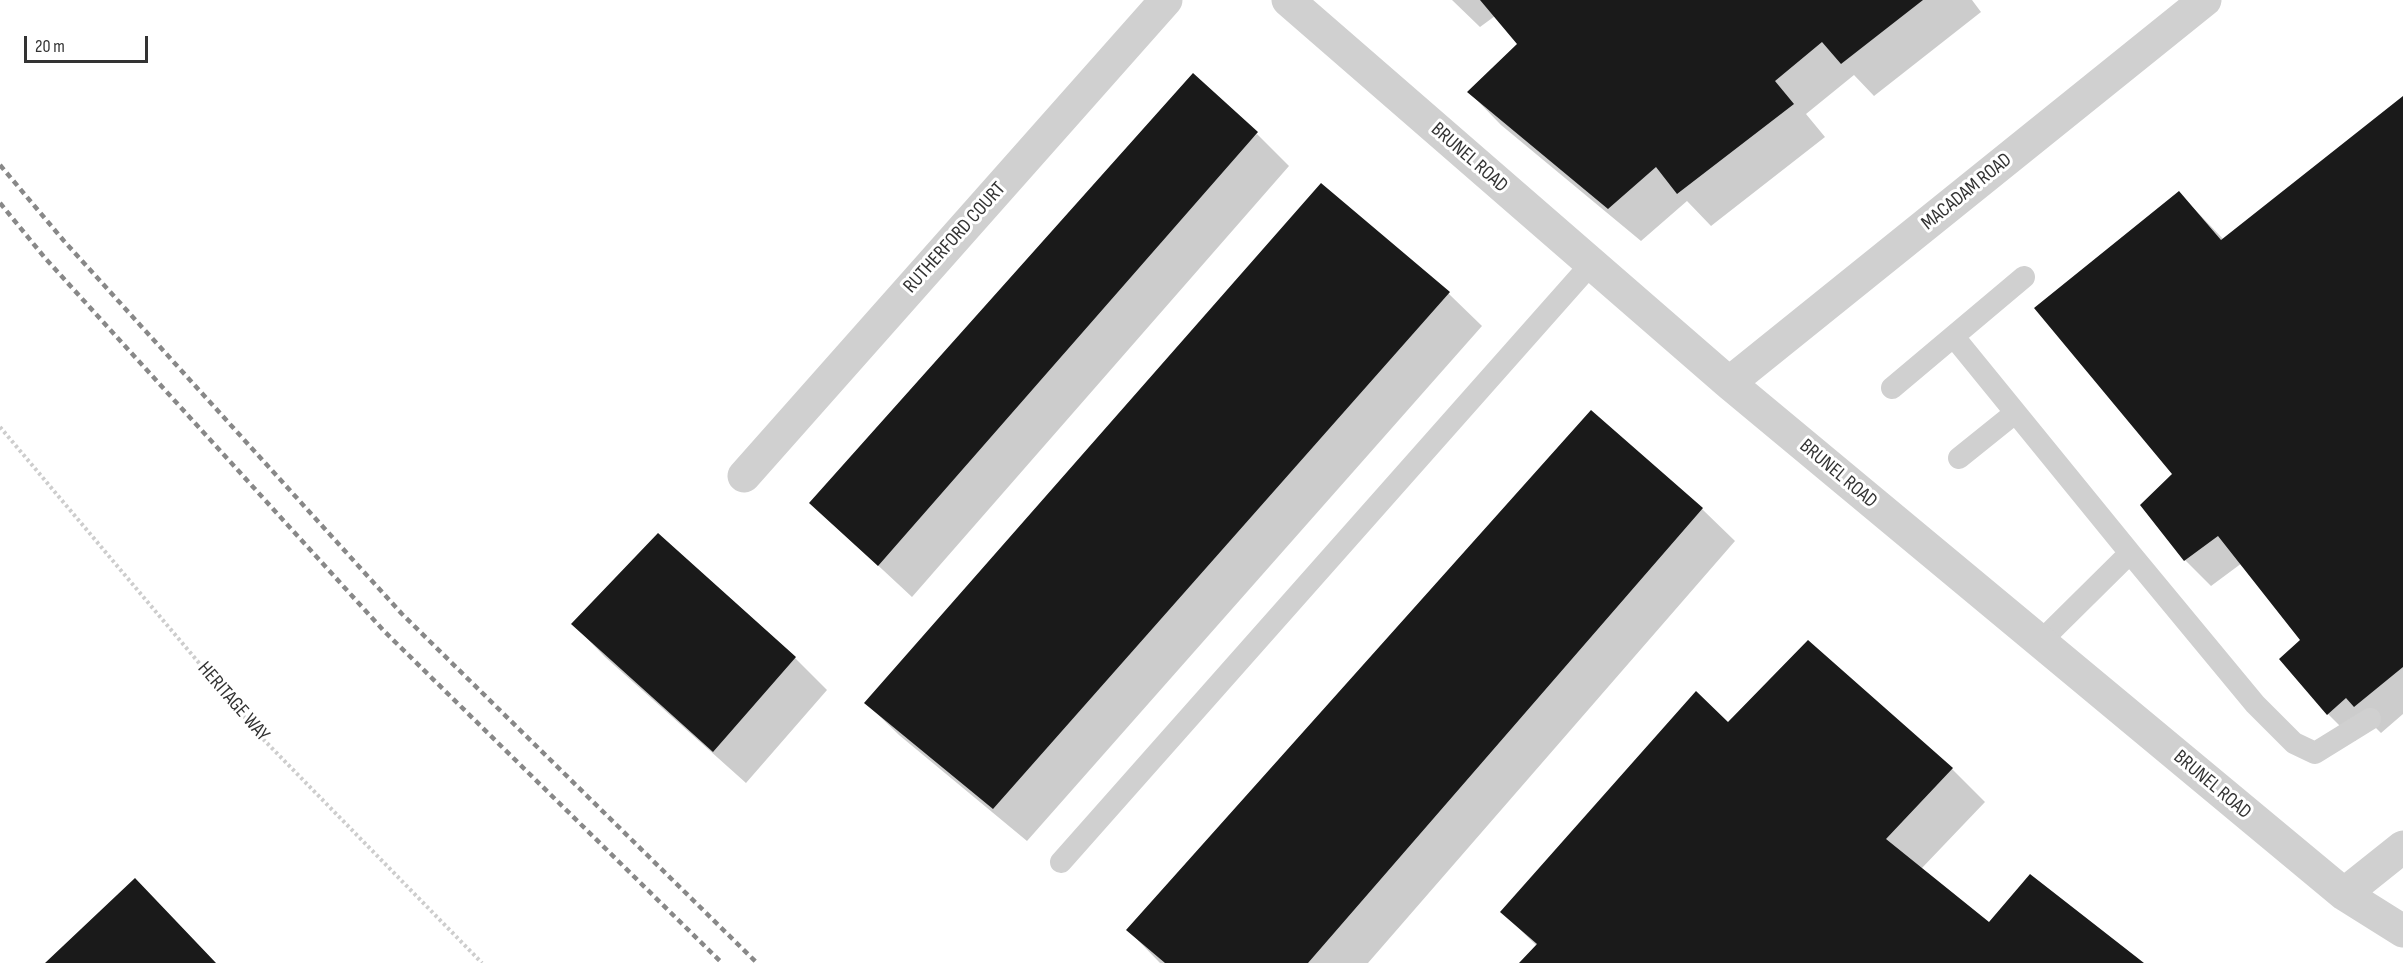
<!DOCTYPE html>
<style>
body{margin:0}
#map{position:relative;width:2403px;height:963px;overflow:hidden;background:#fff;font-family:"Sofia Sans Condensed",sans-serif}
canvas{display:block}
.scale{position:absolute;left:24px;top:36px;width:124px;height:27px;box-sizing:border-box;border:3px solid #333;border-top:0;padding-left:8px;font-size:18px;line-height:21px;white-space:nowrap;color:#333;-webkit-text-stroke:4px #fff;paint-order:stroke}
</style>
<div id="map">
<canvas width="2403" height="963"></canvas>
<div class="scale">20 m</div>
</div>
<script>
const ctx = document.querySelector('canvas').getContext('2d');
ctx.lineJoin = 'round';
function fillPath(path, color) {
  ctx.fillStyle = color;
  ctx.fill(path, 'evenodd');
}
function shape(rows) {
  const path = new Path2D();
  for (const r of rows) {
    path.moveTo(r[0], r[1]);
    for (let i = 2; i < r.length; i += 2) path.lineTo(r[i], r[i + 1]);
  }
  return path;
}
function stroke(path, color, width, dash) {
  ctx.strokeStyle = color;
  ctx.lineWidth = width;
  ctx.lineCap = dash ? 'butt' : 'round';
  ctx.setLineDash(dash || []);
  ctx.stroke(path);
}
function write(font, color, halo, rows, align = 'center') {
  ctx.font = font + ' "Sofia Sans Condensed",sans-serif';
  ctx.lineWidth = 6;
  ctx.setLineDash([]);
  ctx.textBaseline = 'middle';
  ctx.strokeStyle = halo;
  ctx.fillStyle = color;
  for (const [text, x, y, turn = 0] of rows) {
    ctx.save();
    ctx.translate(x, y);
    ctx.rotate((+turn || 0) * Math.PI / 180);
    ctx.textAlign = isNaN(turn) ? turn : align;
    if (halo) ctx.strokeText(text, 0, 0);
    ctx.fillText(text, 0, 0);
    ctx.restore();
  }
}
fillPath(shape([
 [1452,0,1972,0,1981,12,1874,96,1854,75,1806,114,1825,137,1711,226,1687,201,1641,241,1501,125,1469,92,1519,44,1495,16,1480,27],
 [2403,98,2403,714,2381,733,2372,724,2355,741,2328,714,2281,659,2302,640,2242,563,2211,586,2185,560,2174,474,2179,193,2224,240],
 [1257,134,1289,166,912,597,811,503],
 [1322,185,1449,294,1482,326,1027,841,899,735,866,703],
 [1702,509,1735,541,1368,963,1160,963,1128,930],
 [573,624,795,658,827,690,746,783,605,657],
 [1808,643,1952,769,1985,802,1921,869,1989,924,2141,963,1521,963,1537,946,1502,912,1728,724]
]), '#0003');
fillPath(shape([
 [1480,0,1923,0,1841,64,1822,42,1775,81,1794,104,1677,194,1656,167,1608,209,1467,92,1517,44],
 [1193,73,1258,132,878,566,809,503],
 [2403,96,2403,667,2354,707,2346,698,2327,715,2279,659,2300,640,2218,536,2184,561,2140,505,2172,474,2034,308,2179,191,2221,240],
 [1321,183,1450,292,993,809,864,703],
 [1591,410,1703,508,1308,963,1165,963,1126,930],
 [658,533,796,657,713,752,571,624],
 [1808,640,1953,768,1886,839,1989,922,2030,874,2144,963,1519,963,1537,944,1500,912,1696,691,1728,722],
 [135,878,216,963,45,963]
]), '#1a1a1a');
stroke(shape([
 [0,427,264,740,482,963]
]), '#cdcdcd', 4, [3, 3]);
stroke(shape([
 [1954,337,2130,553],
 [1892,388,2024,277],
 [1959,458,2015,413],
 [2040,642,2130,553,2255,704,2294,743,2315,753,2370,719],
 [1061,862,1591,264]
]), '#d0d0d0', 22);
stroke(shape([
 [1288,0,1729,383,2344,894,2403,931],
 [1729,383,2205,0],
 [744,476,1166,0],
 [2344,894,2403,847]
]), '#d0d0d0', 33);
stroke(shape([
 [0,165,64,241,402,614,757,963],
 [0,203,45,258,384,631,722,963]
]), '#888', 4.5, [6, 4.5]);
write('20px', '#333', '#fff', [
 ["BRUNEL ROAD",1469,158,41],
 ["MACADAM ROAD",1967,192,-39],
 ["RUTHERFORD COURT",955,238,-48],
 ["BRUNEL ROAD",1838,474,40],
 ["HERITAGE WAY",233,702,49],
 ["BRUNEL ROAD",2212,785,40]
]);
</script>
